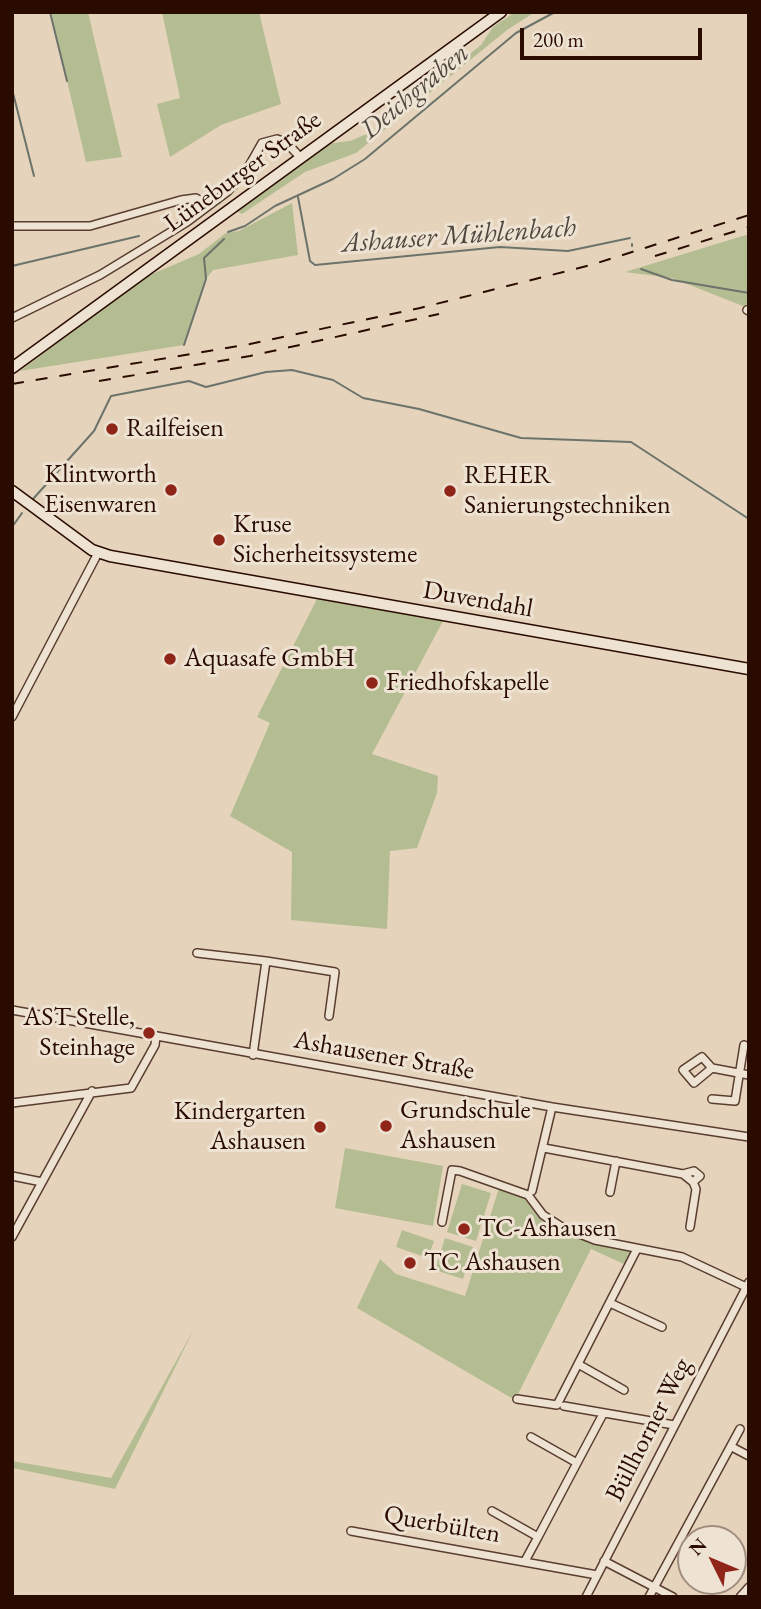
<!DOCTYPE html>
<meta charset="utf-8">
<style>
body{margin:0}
#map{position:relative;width:761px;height:1609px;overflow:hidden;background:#e5d4bb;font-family:"EB Garamond",serif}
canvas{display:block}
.frame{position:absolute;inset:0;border:14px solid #2a0b00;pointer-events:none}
.north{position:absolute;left:677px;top:1525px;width:70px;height:70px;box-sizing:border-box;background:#eee3d3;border:2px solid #a08d7f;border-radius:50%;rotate:313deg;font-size:19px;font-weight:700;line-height:28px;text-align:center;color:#2a0b00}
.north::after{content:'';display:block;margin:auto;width:24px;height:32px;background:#8f2418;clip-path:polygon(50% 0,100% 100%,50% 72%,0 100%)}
.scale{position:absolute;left:520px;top:28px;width:182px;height:32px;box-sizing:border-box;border:4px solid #2a0b00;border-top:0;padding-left:9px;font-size:21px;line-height:24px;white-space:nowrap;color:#2a0b00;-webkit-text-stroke:5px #eee3d3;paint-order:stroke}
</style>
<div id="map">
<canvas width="761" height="1609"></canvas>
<div class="frame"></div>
<div class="north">N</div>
<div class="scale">200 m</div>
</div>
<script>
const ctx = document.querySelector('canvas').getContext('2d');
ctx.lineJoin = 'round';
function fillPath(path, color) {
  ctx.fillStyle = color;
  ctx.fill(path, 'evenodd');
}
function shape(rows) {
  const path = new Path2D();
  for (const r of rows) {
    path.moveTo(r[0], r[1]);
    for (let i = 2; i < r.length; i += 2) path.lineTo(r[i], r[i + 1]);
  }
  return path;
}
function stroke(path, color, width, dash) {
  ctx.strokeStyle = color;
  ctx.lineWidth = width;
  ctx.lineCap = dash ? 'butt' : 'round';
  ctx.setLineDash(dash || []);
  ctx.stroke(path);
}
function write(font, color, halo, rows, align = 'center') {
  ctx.font = font + ' "EB Garamond",serif';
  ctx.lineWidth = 6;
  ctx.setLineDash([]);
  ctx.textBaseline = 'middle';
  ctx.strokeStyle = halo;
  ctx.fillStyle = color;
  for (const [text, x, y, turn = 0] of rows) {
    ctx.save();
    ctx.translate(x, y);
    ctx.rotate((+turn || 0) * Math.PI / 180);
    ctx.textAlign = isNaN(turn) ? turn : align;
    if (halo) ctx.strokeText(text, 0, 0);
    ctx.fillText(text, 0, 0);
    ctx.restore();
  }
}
fillPath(shape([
 [51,12,88,12,122,157,86,162],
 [162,12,259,12,281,104,221,125,170,157,157,104,180,98],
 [515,12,535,12,507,30,356,153,305,172,242,214,233,209,326,144,350,141,374,131,481,45,493,27],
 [292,203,298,255,213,270,206,279,184,345,20,371,143,278,199,254,226,233,239,231],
 [749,234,748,308,672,278,625,272],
 [317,599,443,621,372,754,438,776,437,793,417,848,390,851,387,929,291,920,292,852,230,816,270,723,257,717],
 [345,1148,443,1166,433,1226,335,1208],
 [462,1184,491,1193,476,1241,447,1232],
 [499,1188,523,1197,541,1220,594,1242,632,1252,626,1265,591,1249,515,1400,357,1308,380,1259,396,1274,465,1296],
 [402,1230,434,1241,428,1258,396,1247],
 [445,1238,473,1247,463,1279,435,1270],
 [194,1329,115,1489,12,1468,12,1461,111,1478]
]), '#b4bd91');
stroke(shape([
 [50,12,67,81],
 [12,89,34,176],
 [298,197,310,261,315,265,500,247,568,251,630,238],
 [228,232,245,226,275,206,333,179,365,159,516,33,555,12],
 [632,244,632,246],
 [12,266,139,236],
 [641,269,672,280,749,293],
 [184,345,206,279,204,258,224,239],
 [33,499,94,431,111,396,189,381,206,387,266,372,292,370,333,380,363,398,419,409,521,438,631,442,749,519],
 [12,527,22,513]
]), '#6b736b', 2);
const street = shape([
 [12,226,90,226,181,200,196,198,208,205],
 [747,310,749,311],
 [12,318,100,275,187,222,227,192,245,173,262,143,277,139,286,142,299,156],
 [12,717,98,553],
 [197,953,266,961,253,1055],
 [266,961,335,972,329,1016],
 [12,1010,552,1107,749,1137],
 [712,1068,694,1083,683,1070,702,1057,712,1068,749,1075],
 [712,1099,735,1101,744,1045],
 [12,1103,131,1088,155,1045,156,1036],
 [544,1148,683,1174,693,1182,696,1189,690,1227],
 [683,1174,694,1171,700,1176,693,1182],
 [12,1176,42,1182],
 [532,1191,552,1107],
 [610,1192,616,1161],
 [442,1222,452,1170,460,1171,528,1195,543,1215,562,1227,595,1240,682,1257,746,1287],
 [12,1237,92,1091],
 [610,1303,662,1327],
 [578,1364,624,1390],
 [517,1399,557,1405,637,1249],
 [564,1406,674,1425],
 [531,1437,577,1463,603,1414],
 [732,1447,749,1456],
 [492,1511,538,1537,525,1561],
 [351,1531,597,1575],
 [538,1537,577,1463],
 [604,1561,673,1597],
 [586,1597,749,1282],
 [649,1597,740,1429],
 [740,1597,749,1587]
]);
const secondary = shape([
 [12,368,501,12],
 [12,491,92,550,110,556,749,669]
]);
stroke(street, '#593d2f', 10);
stroke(secondary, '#2a0b00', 13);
stroke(street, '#eee3d3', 7);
stroke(secondary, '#eee3d3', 10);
stroke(shape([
 [655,256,749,227],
 [99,381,250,356,439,314],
 [12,384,250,344,420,308,591,265,749,215]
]), '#2a0b00', 2, [12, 12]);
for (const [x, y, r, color] of [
 [112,429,7,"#8f2418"],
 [171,490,7,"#8f2418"],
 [450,491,7,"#8f2418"],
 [219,540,7,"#8f2418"],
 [170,659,7,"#8f2418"],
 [372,683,7,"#8f2418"],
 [149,1033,7,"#8f2418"],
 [386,1126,7,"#8f2418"],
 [320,1127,7,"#8f2418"],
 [464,1229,7,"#8f2418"],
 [410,1263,7,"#8f2418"]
]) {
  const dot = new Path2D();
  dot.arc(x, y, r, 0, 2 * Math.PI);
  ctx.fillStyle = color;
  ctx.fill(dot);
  stroke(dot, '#eee3d3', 2.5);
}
write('26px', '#2a0b00', '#eee3d3', [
 ["Lüneburger Straße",243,172,-36],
 ["Duvendahl",478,600,10],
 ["Ashausener Straße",384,1056,10],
 ["Büllhorner Weg",649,1430,-63],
 ["Querbülten",442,1525,10]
]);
write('26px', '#2a0b00', '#eee3d3', [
 ["Railfeisen",126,429],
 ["Klintworth",157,475,"right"],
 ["Eisenwaren",157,505,"right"],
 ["REHER",464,476],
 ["Sanierungstechniken",464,506],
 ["Kruse",233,525],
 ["Sicherheitssysteme",233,555],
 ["Aquasafe GmbH",184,659],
 ["Friedhofskapelle",386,683],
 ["AST Stelle,",135,1018,"right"],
 ["Steinhage",135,1048,"right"],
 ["Grundschule",400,1111],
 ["Ashausen",400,1141],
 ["Kindergarten",306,1112,"right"],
 ["Ashausen",306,1142,"right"],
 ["TC-Ashausen",478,1229],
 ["TC Ashausen",424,1263]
], 'left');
write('italic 28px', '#50483f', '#eee3d3', [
 ["Deichgraben",415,92,-40],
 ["Ashauser Mühlenbach",459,236,-4]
]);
</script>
